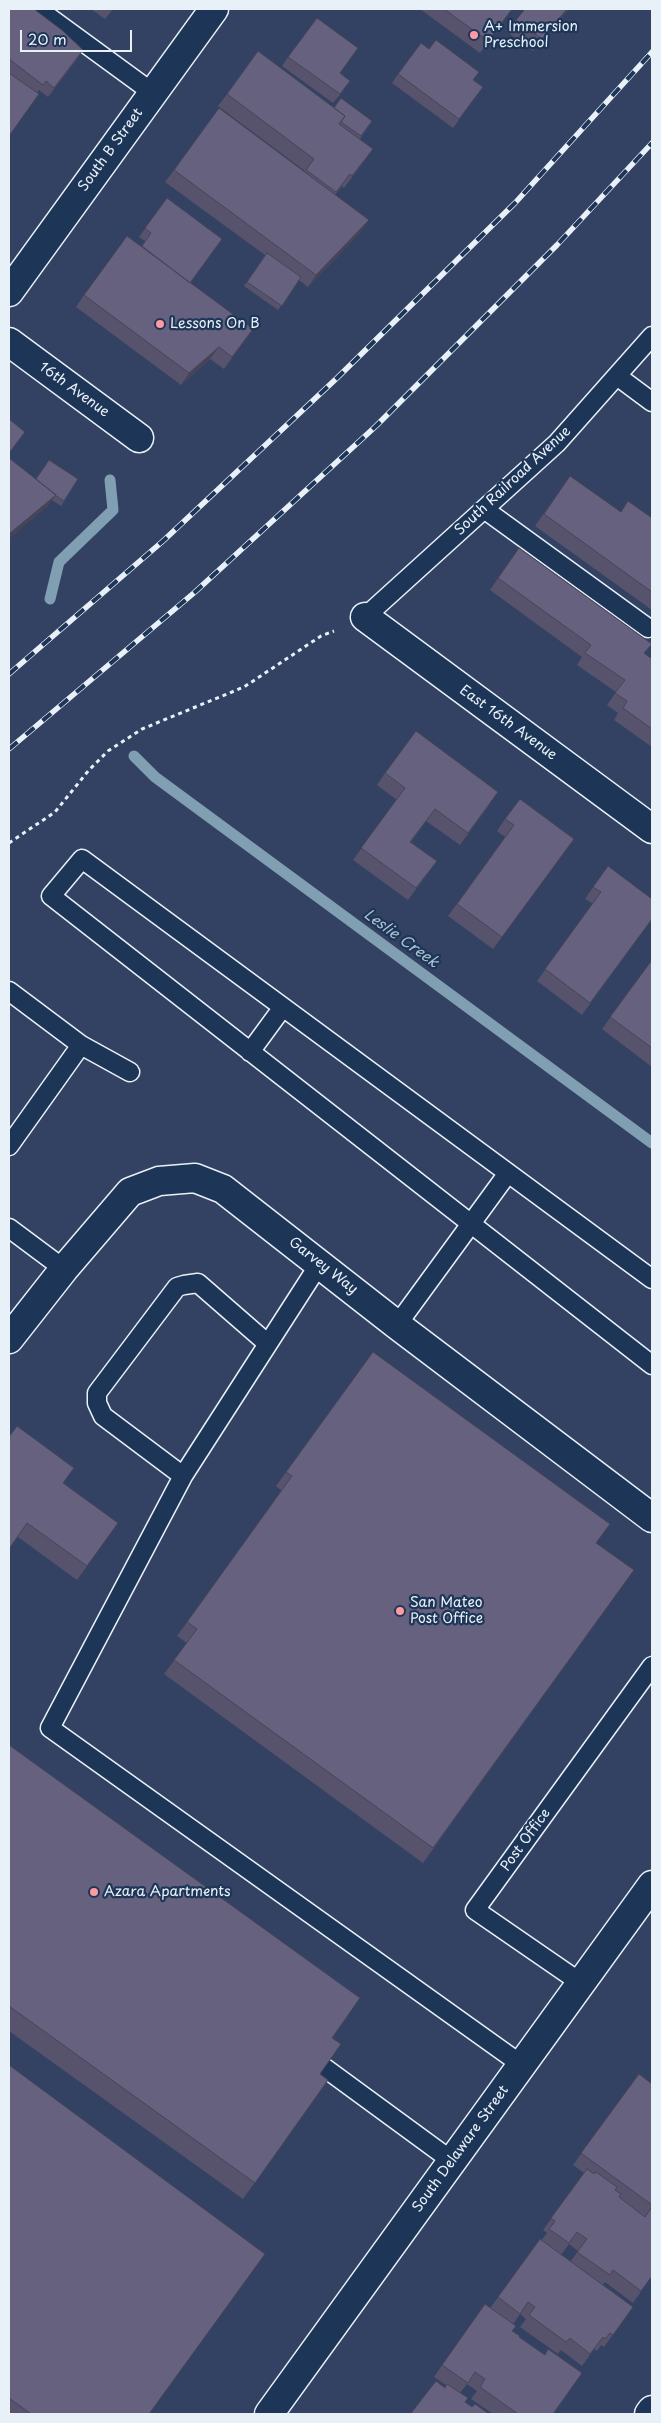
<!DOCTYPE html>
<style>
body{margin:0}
#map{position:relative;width:661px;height:2423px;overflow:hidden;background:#334263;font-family:"Playpen Sans",sans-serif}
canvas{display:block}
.frame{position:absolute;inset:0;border:10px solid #e8f1f8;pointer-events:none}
.scale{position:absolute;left:20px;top:30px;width:112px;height:22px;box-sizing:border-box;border:2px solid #e8f1f8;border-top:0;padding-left:6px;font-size:15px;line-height:18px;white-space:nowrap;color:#e8f1f8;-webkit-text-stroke:4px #1d3557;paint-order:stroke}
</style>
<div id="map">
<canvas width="661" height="2423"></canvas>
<div class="frame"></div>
<div class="scale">20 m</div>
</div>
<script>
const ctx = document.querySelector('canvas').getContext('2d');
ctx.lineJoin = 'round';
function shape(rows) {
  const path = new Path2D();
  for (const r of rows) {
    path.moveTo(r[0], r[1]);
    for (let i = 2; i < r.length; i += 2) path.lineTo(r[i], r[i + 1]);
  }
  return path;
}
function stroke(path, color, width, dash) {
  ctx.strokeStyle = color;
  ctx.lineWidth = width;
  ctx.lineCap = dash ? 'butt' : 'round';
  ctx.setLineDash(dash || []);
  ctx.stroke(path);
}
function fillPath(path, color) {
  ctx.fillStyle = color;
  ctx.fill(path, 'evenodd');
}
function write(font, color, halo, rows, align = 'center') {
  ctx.font = font + ' "Playpen Sans",sans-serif';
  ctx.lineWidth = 4.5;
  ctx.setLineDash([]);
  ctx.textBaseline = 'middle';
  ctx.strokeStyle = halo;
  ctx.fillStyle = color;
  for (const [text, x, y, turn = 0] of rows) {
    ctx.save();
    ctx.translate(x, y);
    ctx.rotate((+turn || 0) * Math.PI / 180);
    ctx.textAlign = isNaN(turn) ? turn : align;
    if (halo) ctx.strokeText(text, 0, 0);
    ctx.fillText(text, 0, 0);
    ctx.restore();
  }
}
stroke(shape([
 [50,599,59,562,113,510,110,480],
 [134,756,155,777,652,1143]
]), '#819fb2', 11);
const service = shape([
 [38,9,153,93],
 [617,376,652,402],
 [484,509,648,628],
 [365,617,557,443,652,336],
 [9,991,81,1045,130,1072],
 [250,1052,283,1007],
 [9,1146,81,1045],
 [9,1228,64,1269],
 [320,1263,183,1476,50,1728,522,2065],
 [652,1279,82,859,51,896,652,1365],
 [397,1325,508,1173],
 [183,1476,103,1416,97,1403,97,1393,177,1287,184,1285,198,1283,268,1344],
 [581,1983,475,1910,652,1666],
 [325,2068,452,2161]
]);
const minor = shape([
 [9,292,214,9],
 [9,342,139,438],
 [365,617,652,829],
 [9,1339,64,1269,130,1192,159,1181,195,1178,223,1189,397,1325,652,1518],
 [649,2414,652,2410]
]);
const secondary = shape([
 [269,2414,652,1885]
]);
stroke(service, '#e8f1f8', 21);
stroke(minor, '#e8f1f8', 31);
stroke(secondary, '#e8f1f8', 31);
stroke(shape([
 [9,843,55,812,89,770,108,751,142,729,244,687,321,636,334,631]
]), '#e8f1f8', 3, [4, 4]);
stroke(service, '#1d3557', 18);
stroke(minor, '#1d3557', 28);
stroke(secondary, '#1d3557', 28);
const rail = shape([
 [9,674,163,541,337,378,515,203,652,52],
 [9,749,195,592,376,426,557,245,652,143]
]);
stroke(rail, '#e8f1f8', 5.5);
stroke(rail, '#1d3557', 4, [11]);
fillPath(shape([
 [9,9,77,59,48,97,39,90,9,136],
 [91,9,113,9,105,19],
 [420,9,512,9,480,53],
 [525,9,569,9,533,51,507,32,516,20],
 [288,57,340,73,344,90,333,103,282,66],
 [398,74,474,80,483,87,453,128,392,83],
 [227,94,334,108,372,121,360,139,373,149,344,188,342,186,335,195,361,232,308,287,299,280,278,310,244,286,265,255,165,182,174,170,304,172,305,171,218,106],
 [167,198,190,283,253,329,224,369,210,359,181,385,76,307,84,295,141,247,145,241,139,237],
 [570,476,620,512,652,518,652,610,535,526],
 [36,479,78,479,61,506,52,500,47,507],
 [519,548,644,654,652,659,652,747,614,720,618,713,607,705,616,692,577,665,582,657,490,590],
 [385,773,490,804,460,845,426,821,411,842,437,861,408,900,353,860,397,800,377,785],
 [505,819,574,839,493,949,448,916,505,837,497,831],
 [593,887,652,919,582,1015,537,981,593,904,585,899],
 [652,960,652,1067,602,1029],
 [373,1352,596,1543,634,1570,423,1863,164,1674,187,1643,177,1636,282,1491,276,1486],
 [9,1437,63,1483,118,1523,77,1580,18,1537],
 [9,1745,332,2038,320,2074,328,2080,243,2199,9,2031],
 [9,2065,149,2414,9,2414],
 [639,2074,652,2084,652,2276,633,2303,605,2282,603,2285,633,2307,604,2347,601,2345,597,2351,594,2349,582,2366,561,2350,558,2354,520,2327,526,2319,520,2314,513,2324,513,2331,519,2338,553,2414,493,2414,471,2399,477,2391,467,2384,460,2393,465,2402,472,2407,489,2414,410,2414,436,2381,444,2388,446,2385,434,2377,442,2365,490,2308,547,2233,543,2230,584,2173,573,2165],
 [569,2244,578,2251,570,2262,561,2255]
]), '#58536c');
fillPath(shape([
 [567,9,569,9,533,51,542,39],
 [369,220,361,232,308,287,316,275],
 [219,347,210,359,181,385,189,373],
 [56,495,47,507,9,539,9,534]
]), '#474458');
const building = shape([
 [9,9,34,9,63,31,83,50,54,88,46,81,43,85,9,59,9,9],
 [444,9,512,9,488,41,444,9],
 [525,9,567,9,542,39,516,20,525,9],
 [317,18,358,48,340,73,350,81,340,94,288,57,317,18],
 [436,40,479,72,473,80,483,87,459,119,398,74,421,43,429,49,436,40],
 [258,51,345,116,339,124,373,149,352,176,350,174,336,192,306,170,314,159,227,94,258,51],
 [9,73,39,94,9,136,9,73],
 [341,98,372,121,361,136,341,122,345,116,334,108,341,98],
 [219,108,369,220,316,275,174,170,219,108],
 [167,198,222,239,190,283,142,246,151,233,145,228,167,198],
 [127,236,253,329,232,357,219,347,189,373,84,295,127,236],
 [267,253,301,277,282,306,247,282,267,253],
 [9,419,25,432,9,453,9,419],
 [9,458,56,495,9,534,9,458],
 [49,460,78,479,64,501,55,495,56,495,36,479,49,460],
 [570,476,621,512,628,501,652,518,652,592,544,514,570,476],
 [519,548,652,644,644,653,652,659,652,729,623,708,627,701,615,693,625,680,585,653,591,645,498,578,519,548],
 [416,731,498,792,468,833,435,809,410,842,437,861,416,888,361,848,405,788,385,773,416,731],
 [520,799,574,839,502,937,457,904,514,825,505,819,520,799],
 [608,866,652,899,652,919,590,1003,545,969,601,892,593,887,608,866],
 [652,960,652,1048,610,1017,652,960],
 [373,1352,610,1524,596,1543,634,1570,433,1848,174,1660,197,1629,187,1622,292,1476,286,1472,373,1352],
 [17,1426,74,1468,63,1483,118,1523,87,1566,27,1523,9,1549,9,1437,17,1426],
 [9,1745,360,1998,332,2038,341,2044,320,2074,328,2080,255,2183,9,2006,9,1745],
 [9,2065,265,2254,149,2414,31,2414,9,2398,9,2065],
 [639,2074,652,2084,652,2205,581,2153,639,2074],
 [587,2169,594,2174,596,2172,617,2187,615,2190,621,2194,619,2197,645,2217,651,2208,652,2209,652,2276,641,2291,613,2270,610,2275,577,2252,587,2239,577,2232,569,2243,549,2229,555,2221,551,2218,587,2169],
 [540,2239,633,2307,613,2335,610,2333,605,2339,603,2337,590,2354,570,2338,566,2342,529,2315,535,2307,528,2302,520,2314,498,2297,540,2239],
 [485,2304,516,2326,512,2331,520,2336,519,2337,545,2355,548,2349,582,2373,553,2414,518,2414,480,2387,485,2379,475,2372,468,2383,442,2365,485,2304],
 [436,2381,445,2388,447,2384,468,2398,465,2402,472,2407,475,2404,489,2414,413,2414,412,2412,436,2381]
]);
fillPath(building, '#66617e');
stroke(building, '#474458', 1);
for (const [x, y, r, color] of [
 [474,35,5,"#ff9aa2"],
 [160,324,5,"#ff9aa2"],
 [400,1611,5,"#ff9aa2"],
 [94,1892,5,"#ff9aa2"]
]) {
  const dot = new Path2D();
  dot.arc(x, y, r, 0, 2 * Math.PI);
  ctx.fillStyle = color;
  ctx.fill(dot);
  stroke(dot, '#1d3557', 2);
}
write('14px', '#e8f1f8', '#1d3557', [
 ["A+ Immersion",484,27],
 ["Preschool",484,43],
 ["Lessons On B",170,324],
 ["San Mateo",410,1603],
 ["Post Office",410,1619],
 ["Azara Apartments",104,1892]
], 'left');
write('14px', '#e8f1f8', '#1d3557', [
 ["South B Street",111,150,-54],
 ["16th Avenue",74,390,36],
 ["South Railroad Avenue",513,481,-43],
 ["East 16th Avenue",508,723,36],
 ["Garvey Way",323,1266,38],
 ["Post Office",526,1840,-54],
 ["South Delaware Street",461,2149,-54]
]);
write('italic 15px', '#acc1cf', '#1d3557', [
 ["Leslie Creek",401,939,36]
]);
</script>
